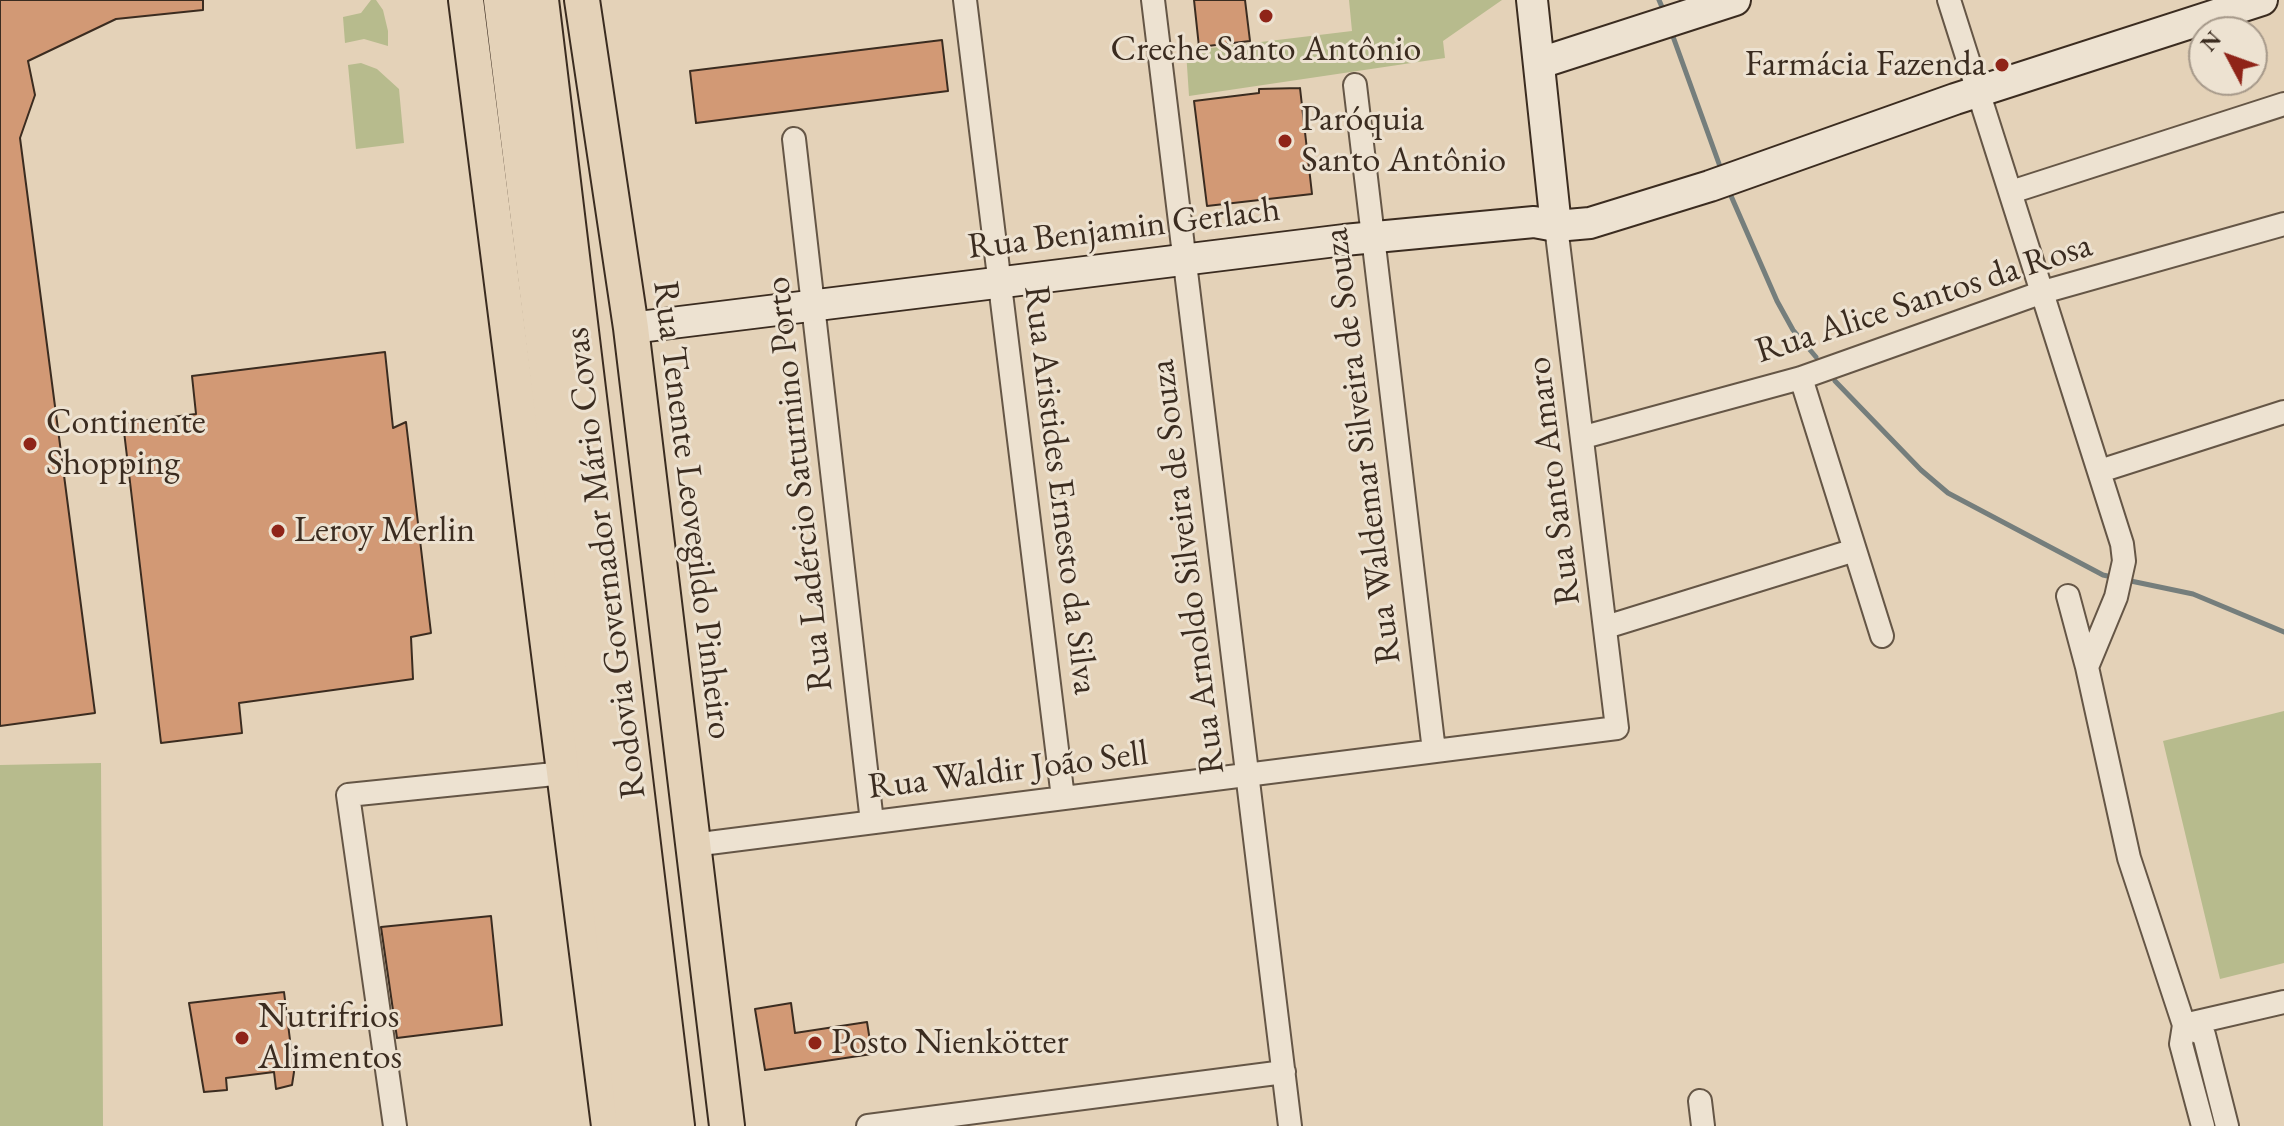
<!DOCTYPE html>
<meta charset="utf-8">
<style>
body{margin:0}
#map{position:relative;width:2284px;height:1126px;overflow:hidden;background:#e4d2b8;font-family:"EB Garamond",serif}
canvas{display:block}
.north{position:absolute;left:2188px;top:16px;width:80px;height:80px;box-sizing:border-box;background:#ede2d1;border:2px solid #a6998a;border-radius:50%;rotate:311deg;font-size:22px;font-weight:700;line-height:32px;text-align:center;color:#3b2c20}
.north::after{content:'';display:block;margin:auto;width:28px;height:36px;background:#8f2418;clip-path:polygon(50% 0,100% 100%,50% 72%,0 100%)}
</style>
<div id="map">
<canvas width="2284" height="1126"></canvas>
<div class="north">N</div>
</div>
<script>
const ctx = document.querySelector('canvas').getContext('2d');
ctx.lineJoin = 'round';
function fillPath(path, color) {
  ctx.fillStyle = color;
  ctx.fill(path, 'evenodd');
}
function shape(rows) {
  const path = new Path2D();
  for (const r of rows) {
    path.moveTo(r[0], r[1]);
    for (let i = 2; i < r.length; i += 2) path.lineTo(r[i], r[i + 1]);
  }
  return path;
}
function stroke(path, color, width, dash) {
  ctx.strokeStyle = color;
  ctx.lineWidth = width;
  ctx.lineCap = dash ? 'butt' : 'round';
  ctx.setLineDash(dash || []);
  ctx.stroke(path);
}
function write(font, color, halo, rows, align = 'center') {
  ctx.font = font + ' "EB Garamond",serif';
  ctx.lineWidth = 6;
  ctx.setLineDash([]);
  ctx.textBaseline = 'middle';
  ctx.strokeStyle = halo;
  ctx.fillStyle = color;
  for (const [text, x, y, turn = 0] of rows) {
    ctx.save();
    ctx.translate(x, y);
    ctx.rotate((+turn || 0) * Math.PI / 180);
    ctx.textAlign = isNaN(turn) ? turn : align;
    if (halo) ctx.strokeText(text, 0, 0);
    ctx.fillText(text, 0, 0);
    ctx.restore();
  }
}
fillPath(shape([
 [371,0,376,0,383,10,388,31,388,46,364,39,345,43,343,17,361,13],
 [1349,0,1502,0,1443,41,1445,58,1189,96,1186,51,1352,31],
 [361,63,377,69,399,89,404,143,356,149,348,65],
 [2284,711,2284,963,2220,979,2163,741],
 [101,763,103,1126,0,1126,0,765]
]), '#b7bb8d');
stroke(shape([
 [1659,0,1665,14],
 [1671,31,1722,172],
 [1728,189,1777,301,1793,330,1816,357],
 [1835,381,1921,470,1948,493,2103,575,2112,577],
 [2126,580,2193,594,2284,632]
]), '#757e7c', 5);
const building = shape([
 [0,0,203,0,203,10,116,19,28,61,35,95,20,138,95,713,0,726,0,0],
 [1194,0,1245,0,1250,41,1199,47,1194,0],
 [942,40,948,91,696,123,690,71,942,40],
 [1300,88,1312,194,1207,206,1194,101,1259,93,1259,89,1300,88],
 [385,352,393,428,406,422,431,633,411,637,413,679,239,703,242,733,161,743,123,423,196,414,192,376,385,352],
 [491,916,502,1025,397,1038,381,927,491,916],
 [284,992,294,1072,292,1085,276,1089,274,1072,226,1078,227,1090,204,1092,189,1003,284,992],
 [791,1003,795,1033,867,1022,872,1054,765,1070,755,1009,791,1003]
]);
fillPath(building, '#d29975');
stroke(building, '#3b2c20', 2);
const street = shape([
 [965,0,1063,798],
 [1153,0,1290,1126],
 [1949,0,2122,544,2124,561,2116,597,2087,667],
 [1355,85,1434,751],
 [794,139,872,822],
 [2011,192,2284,104],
 [1801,378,1882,636],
 [1584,437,1801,378,2043,292,2284,224],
 [2100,471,2284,412],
 [2068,596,2087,667,2129,858,2184,1025,2181,1044,2203,1126],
 [1606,627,1855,550],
 [693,845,1617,728,1556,226],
 [2184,1025,2204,1035,2227,1126],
 [2184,1025,2284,1002],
 [1700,1101,1703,1126],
 [395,1126,348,795,564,773],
 [868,1126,1284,1072]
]);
const secondary = shape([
 [1532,0,1556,226],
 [1540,63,1735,0],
 [631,328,1344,240,1534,222,1556,226,1590,223,1710,186,1955,99,2262,0]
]);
const primary = shape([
 [466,0,609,1126],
 [582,0,631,328,727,1126]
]);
const highway = shape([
 [504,0,594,731,637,1126],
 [538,0,674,1126]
]);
stroke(street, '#655646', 26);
stroke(secondary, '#3b2c20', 34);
stroke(primary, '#3b2c20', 38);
stroke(highway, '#3b2c20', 44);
stroke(street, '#ede2d1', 22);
stroke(secondary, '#ede2d1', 30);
stroke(primary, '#e4d2b8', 34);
stroke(highway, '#e4d2b8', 40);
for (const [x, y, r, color] of [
 [1266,16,8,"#8f2418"],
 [2002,65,8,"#8f2418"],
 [1285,141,8,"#8f2418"],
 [30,444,8,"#8f2418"],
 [278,531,8,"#8f2418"],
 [242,1038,8,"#8f2418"],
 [815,1043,8,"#8f2418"]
]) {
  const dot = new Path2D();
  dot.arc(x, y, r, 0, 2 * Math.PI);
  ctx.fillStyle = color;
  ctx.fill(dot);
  stroke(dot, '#ede2d1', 3);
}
write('36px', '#3b2c20', '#ede2d1', [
 ["Creche Santo Antônio",1266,50,"center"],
 ["Farmácia Fazenda",1986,65,"right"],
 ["Paróquia",1301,120],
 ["Santo Antônio",1301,161],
 ["Continente",46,423],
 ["Shopping",46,464],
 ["Leroy Merlin",294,531],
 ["Nutrifrios",258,1017],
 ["Alimentos",258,1058],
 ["Posto Nienkötter",831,1043]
], 'left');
write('36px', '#3b2c20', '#ede2d1', [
 ["Rua Benjamin Gerlach",1124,229,-7],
 ["Rua Alice Santos da Rosa",1924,299,-18],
 ["Rua Waldemar Silveira de Souza",1363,446,-97],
 ["Rua Santo Amaro",1554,481,-97],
 ["Rua Ladércio Saturnino Porto",800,484,-96],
 ["Rua Aristides Ernesto da Silva",1060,490,83],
 ["Rua Tenente Leovegildo Pinheiro",692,510,83],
 ["Rodovia Governador Mário Covas",606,563,-97],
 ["Rua Arnoldo Silveira de Souza",1188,567,-97],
 ["Rua Waldir João Sell",1008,771,-7]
]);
</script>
